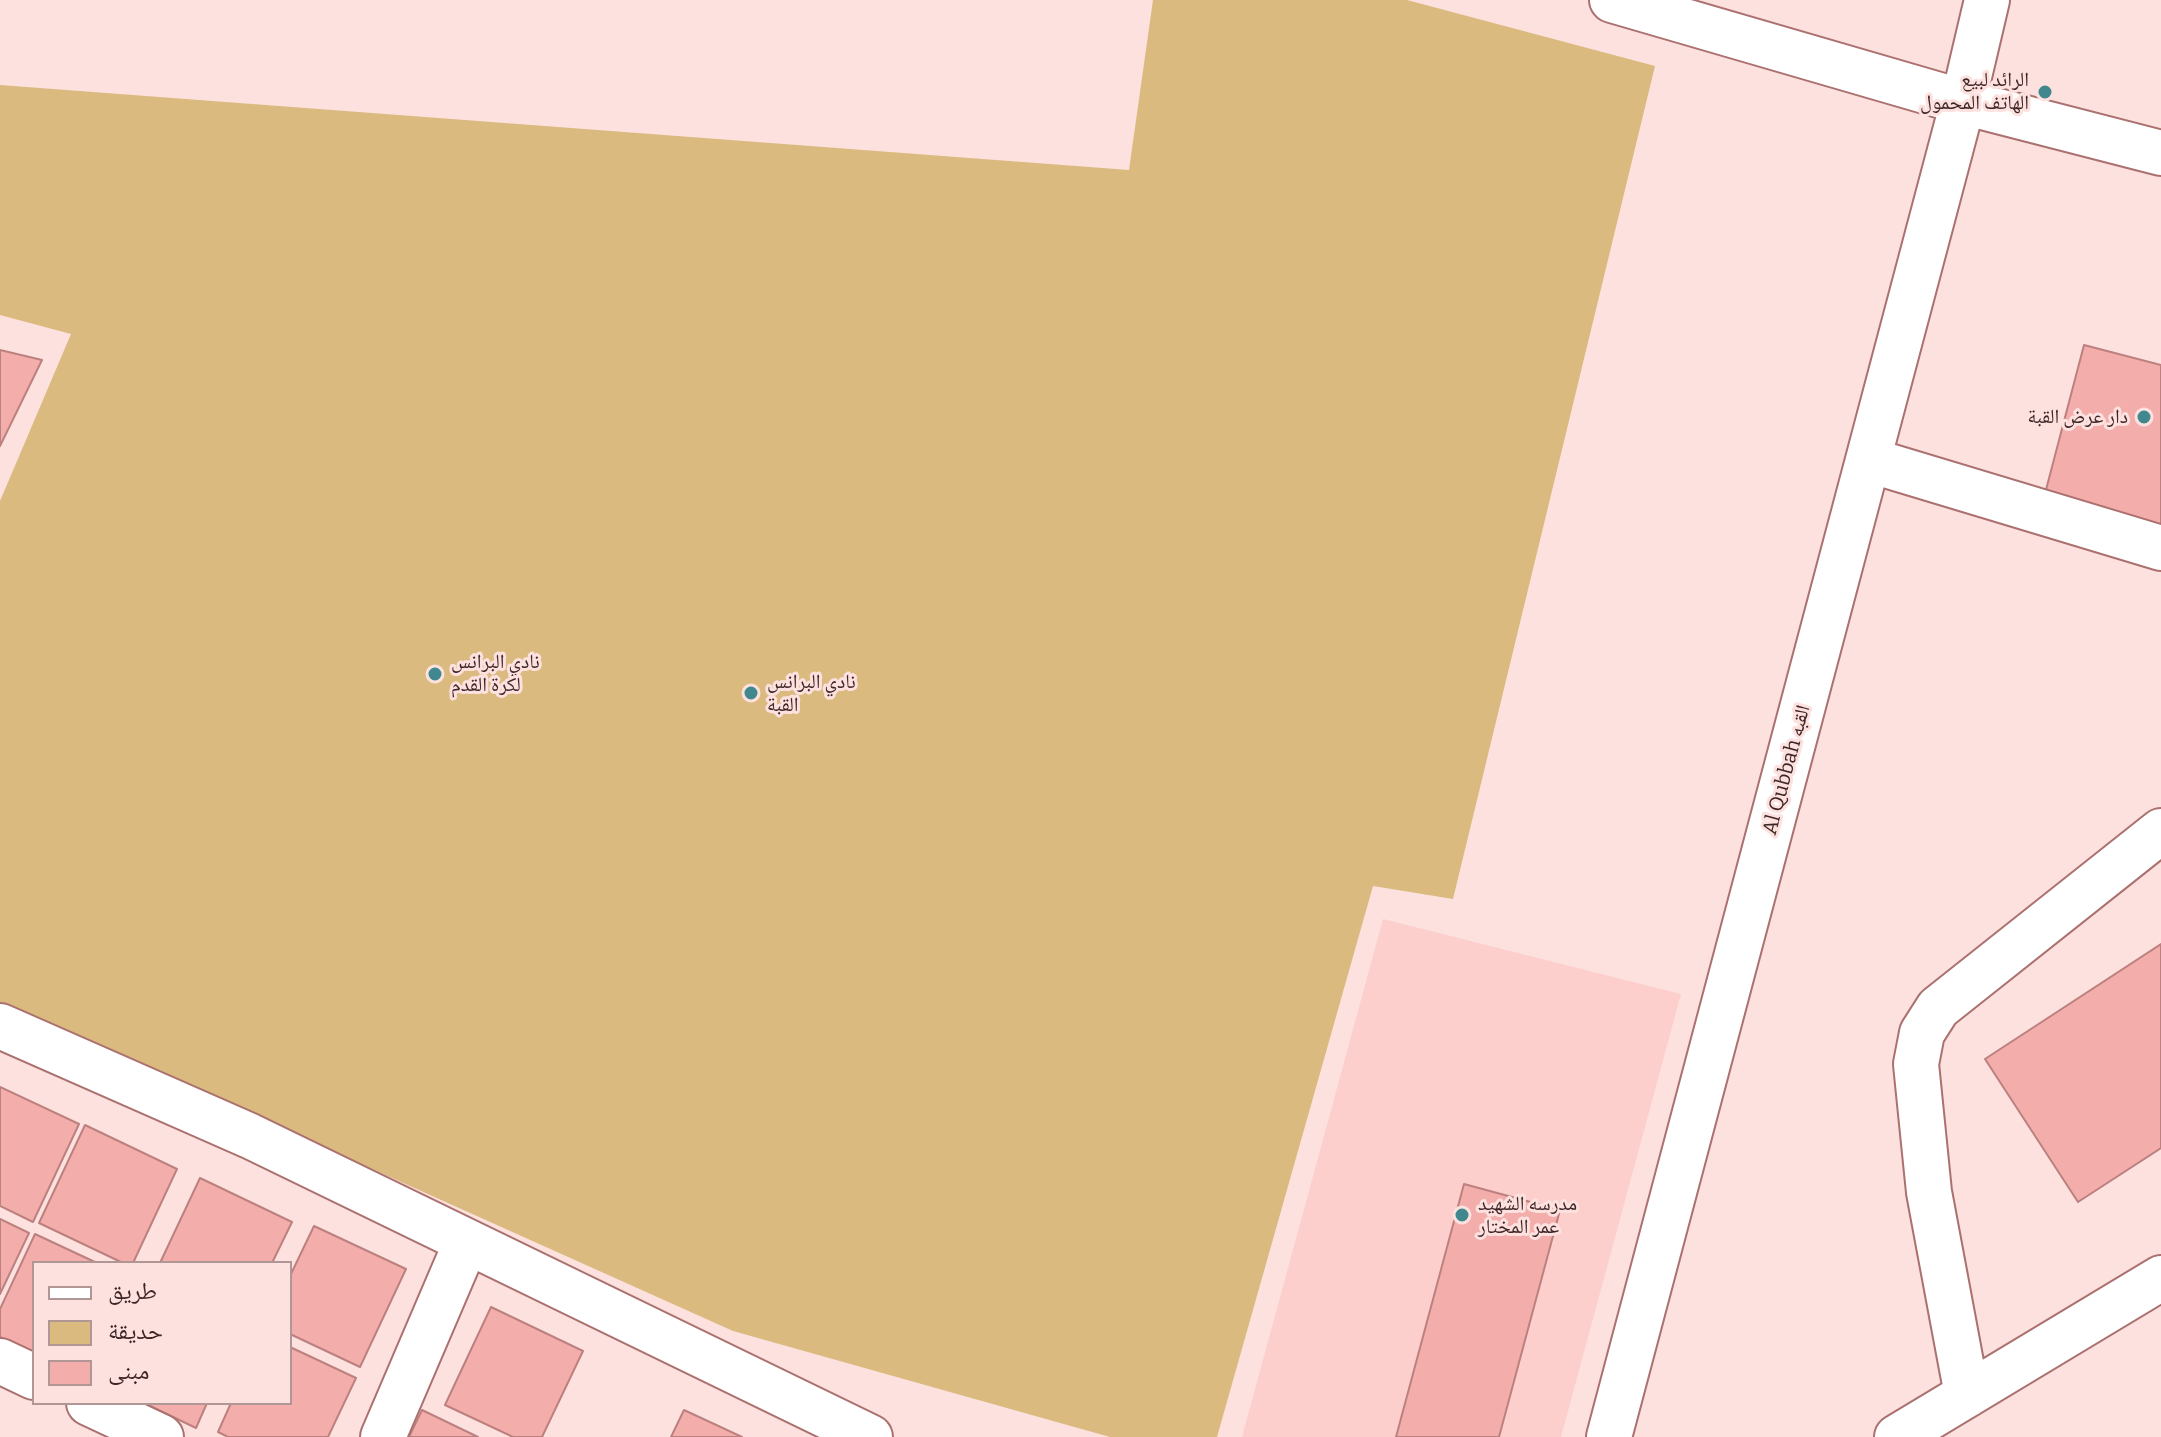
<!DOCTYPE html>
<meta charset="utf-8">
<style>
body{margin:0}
#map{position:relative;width:2161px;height:1437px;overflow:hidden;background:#fce1df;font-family:Bitter,"Noto Naskh Arabic",serif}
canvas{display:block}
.legend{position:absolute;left:32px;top:1261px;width:260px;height:144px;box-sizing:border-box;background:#fce1df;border:2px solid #b09695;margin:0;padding:10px 14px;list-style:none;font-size:24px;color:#3f2626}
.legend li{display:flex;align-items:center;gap:16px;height:40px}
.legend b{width:40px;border:2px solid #b09695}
</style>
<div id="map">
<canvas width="2161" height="1437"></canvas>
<ul class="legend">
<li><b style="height:10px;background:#fff"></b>طريق</li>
<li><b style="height:22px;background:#dbba7f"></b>حديقة</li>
<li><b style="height:22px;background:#f3aeac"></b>مبنى</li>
</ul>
</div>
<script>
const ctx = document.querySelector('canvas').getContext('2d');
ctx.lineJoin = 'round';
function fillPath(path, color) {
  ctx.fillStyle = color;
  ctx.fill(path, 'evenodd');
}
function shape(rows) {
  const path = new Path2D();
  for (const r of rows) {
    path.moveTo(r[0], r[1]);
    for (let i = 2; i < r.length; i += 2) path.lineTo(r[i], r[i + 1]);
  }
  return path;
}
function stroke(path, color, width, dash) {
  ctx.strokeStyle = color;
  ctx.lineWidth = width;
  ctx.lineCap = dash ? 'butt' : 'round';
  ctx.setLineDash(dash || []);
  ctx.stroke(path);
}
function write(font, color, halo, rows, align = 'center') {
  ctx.font = font + ' Bitter,"Noto Naskh Arabic",serif';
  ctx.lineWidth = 6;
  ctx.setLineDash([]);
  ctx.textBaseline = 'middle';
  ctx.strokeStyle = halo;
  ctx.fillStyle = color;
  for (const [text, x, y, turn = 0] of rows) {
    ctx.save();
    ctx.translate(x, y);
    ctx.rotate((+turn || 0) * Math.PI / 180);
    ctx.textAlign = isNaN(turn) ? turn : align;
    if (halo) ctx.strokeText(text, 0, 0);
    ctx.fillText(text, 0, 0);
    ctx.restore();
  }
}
fillPath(shape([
 [1383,919,1681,994,1561,1437,1242,1437]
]), '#fccfcd');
fillPath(shape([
 [1153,0,1407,0,1655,66,1453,899,1373,886,1217,1437,1110,1437,733,1331,0,1002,0,501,71,334,0,315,0,85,1129,170]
]), '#dbba7f');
const building = shape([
 [2084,345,2161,365,2161,535,2042,505,2084,345],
 [0,350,42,360,0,446,0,350],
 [2161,944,2161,1148,2078,1202,1985,1059,2161,944],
 [0,1087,79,1124,33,1222,0,1206,0,1087],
 [85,1125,177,1169,133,1263,123,1263,39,1223,85,1125],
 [200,1178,292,1222,272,1263,160,1263,200,1178],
 [1464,1184,1560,1210,1499,1437,1396,1437,1464,1184],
 [0,1219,29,1233,0,1294,0,1219],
 [314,1226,406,1269,360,1367,290,1334,290,1276,314,1226],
 [35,1234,97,1263,34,1263,34,1353,0,1337,0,1309,35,1234],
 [491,1307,583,1351,542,1437,513,1437,445,1405,491,1307],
 [290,1347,356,1378,328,1437,228,1437,218,1432,231,1403,290,1403,290,1347],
 [144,1403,207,1403,196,1428,144,1403],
 [422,1410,478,1437,409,1437,422,1410],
 [684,1410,742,1437,671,1437,684,1410]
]);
fillPath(building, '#f3aeac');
stroke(building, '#bc807e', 2);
const minor = shape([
 [1869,460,2161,548],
 [0,1026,250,1136,870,1437],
 [0,1361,34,1377],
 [1967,1395,1929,1192,1916,1064,1922,1033,1938,1008,2161,831],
 [89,1403,161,1437],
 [383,1437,466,1243],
 [1609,1437,1963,102,1612,0],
 [1897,1437,2161,1278]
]);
const major = shape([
 [1987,0,1963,102,2161,153]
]);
stroke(minor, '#ab716f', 48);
stroke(major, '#ab716f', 48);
stroke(minor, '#fff', 44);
stroke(major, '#fff', 44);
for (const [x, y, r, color] of [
 [2045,92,8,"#40888d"],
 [2144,417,8,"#40888d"],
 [435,674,8,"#40888d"],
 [751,693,8,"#40888d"],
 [1462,1215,8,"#40888d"]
]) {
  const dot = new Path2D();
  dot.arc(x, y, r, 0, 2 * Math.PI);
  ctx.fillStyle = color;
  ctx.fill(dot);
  stroke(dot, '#fce1df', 3);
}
write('20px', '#3f2626', '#fce1df', [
 ["الرائد لبيع",2029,80,"right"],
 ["الهاتف المحمول",2029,103,"right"],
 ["دار عرض القبة",2128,417,"right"],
 ["نادي البرانس",451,662],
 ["لكرة القدم",451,685],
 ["نادي البرانس",767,682],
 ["القبة",767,705],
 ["مدرسه الشهيد",1478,1204],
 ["عمر المختار",1478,1227]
], 'left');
write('20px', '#3f2626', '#fce1df', [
 ["Al Qubbah القبه",1787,770,-75]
]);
</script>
